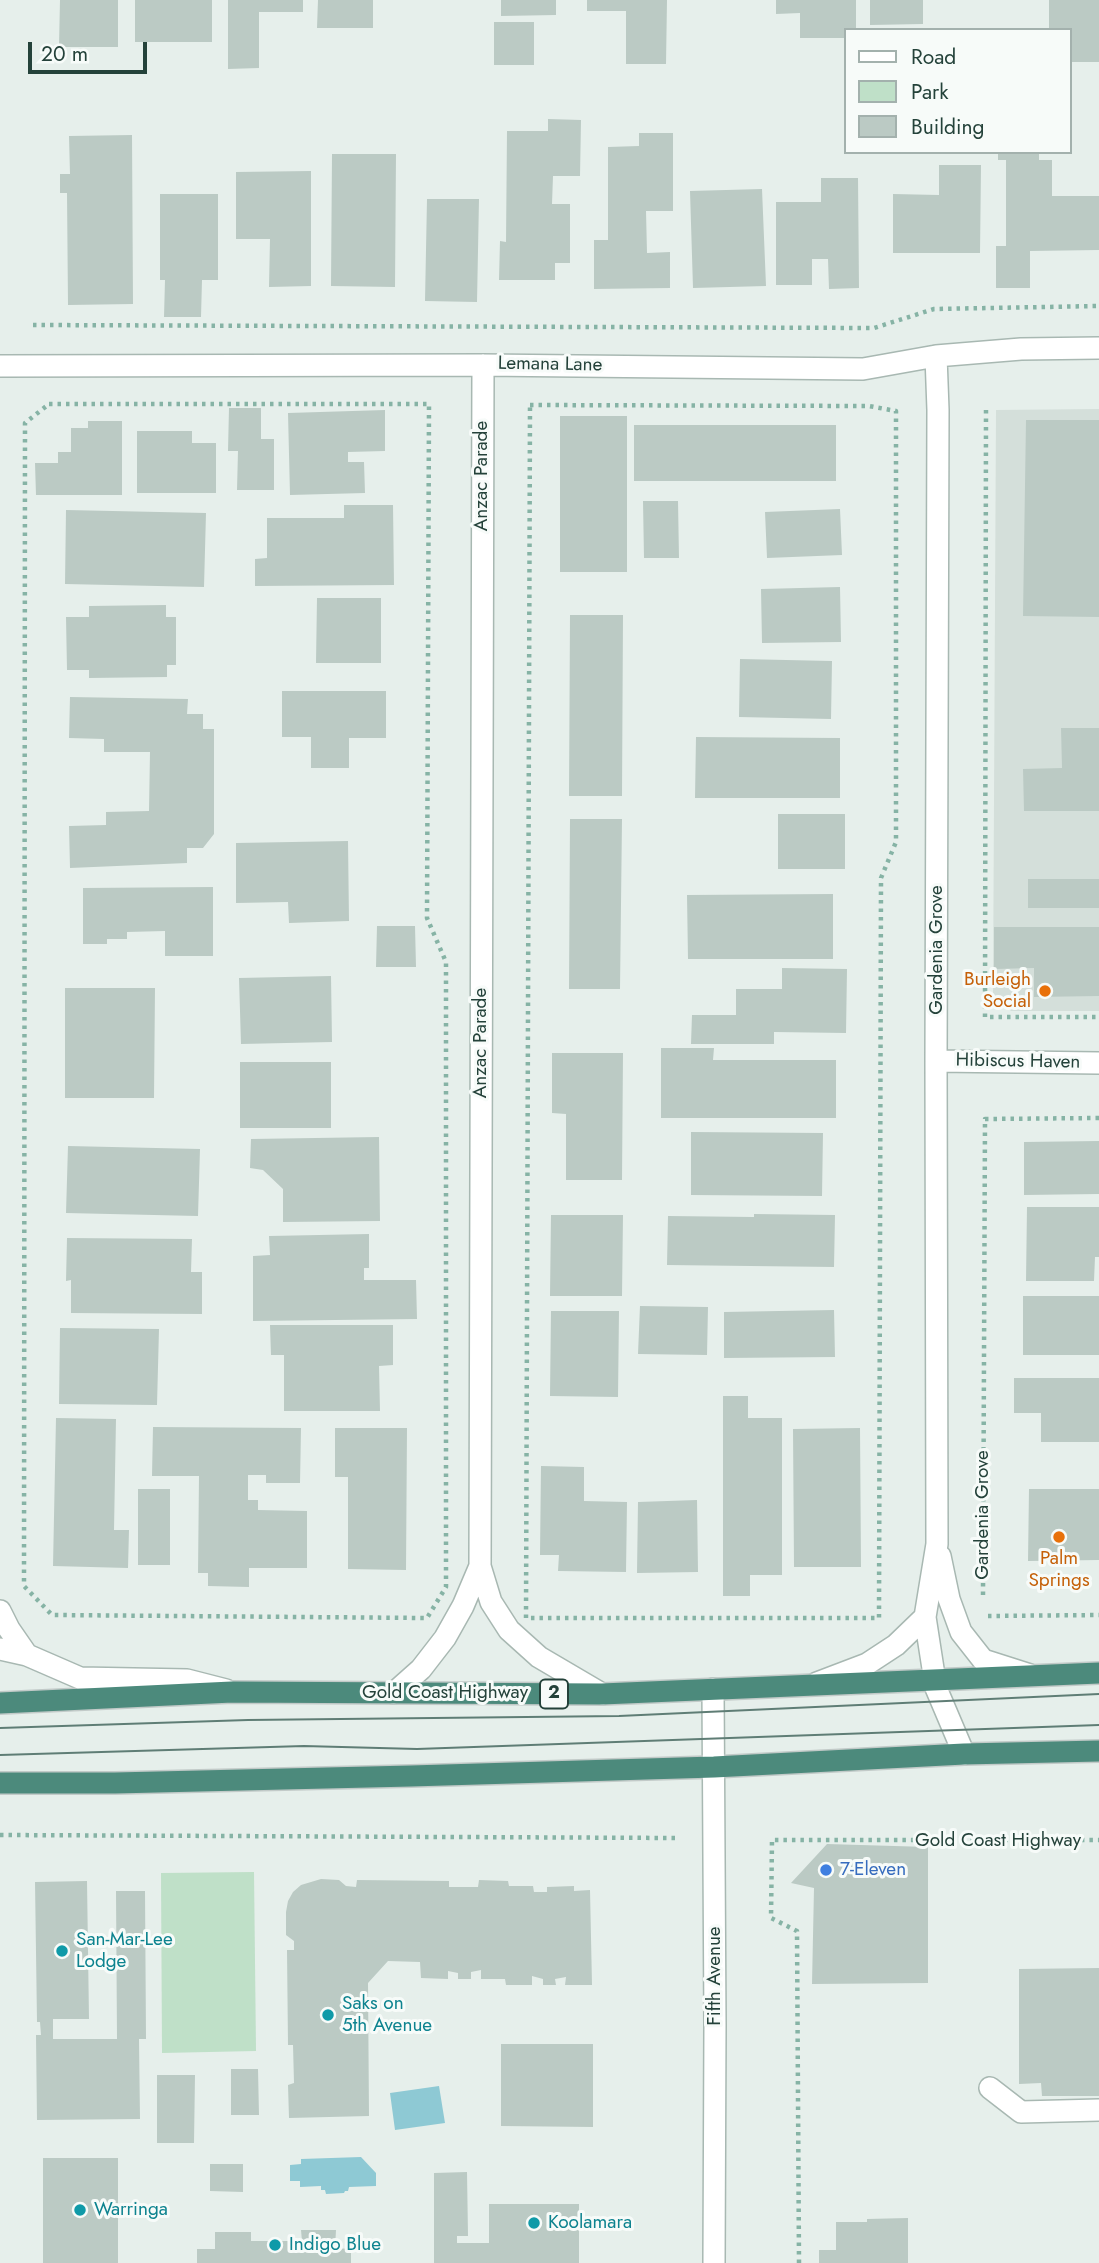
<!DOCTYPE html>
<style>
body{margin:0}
#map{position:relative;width:1099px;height:2263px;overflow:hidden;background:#e6efeb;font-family:Jost,sans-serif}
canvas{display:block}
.legend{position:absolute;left:844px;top:28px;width:228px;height:126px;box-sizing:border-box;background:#f7fbf9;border:2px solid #a3b1ad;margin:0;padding:9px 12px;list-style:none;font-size:21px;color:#24423a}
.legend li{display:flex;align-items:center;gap:14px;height:35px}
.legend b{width:35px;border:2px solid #a3b1ad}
.scale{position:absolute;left:28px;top:42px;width:119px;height:32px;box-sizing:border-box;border:4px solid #24423a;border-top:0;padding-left:9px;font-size:21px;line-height:24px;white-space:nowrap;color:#24423a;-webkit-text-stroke:5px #f7fbf9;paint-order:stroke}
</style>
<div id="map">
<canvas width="1099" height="2263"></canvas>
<ul class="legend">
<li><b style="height:9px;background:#fff"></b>Road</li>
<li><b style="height:19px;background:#bfe0c8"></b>Park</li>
<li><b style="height:19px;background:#bbcac4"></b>Building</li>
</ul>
<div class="scale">20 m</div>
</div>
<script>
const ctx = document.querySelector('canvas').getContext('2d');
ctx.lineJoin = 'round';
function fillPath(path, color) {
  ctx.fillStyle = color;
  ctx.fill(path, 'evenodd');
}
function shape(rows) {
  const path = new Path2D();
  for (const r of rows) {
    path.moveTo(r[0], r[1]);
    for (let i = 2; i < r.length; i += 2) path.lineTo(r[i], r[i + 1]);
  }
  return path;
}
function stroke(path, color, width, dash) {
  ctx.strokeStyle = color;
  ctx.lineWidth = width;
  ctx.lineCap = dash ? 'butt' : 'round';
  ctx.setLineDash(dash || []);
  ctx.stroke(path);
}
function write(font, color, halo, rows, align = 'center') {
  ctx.font = font + ' Jost,sans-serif';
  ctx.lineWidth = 6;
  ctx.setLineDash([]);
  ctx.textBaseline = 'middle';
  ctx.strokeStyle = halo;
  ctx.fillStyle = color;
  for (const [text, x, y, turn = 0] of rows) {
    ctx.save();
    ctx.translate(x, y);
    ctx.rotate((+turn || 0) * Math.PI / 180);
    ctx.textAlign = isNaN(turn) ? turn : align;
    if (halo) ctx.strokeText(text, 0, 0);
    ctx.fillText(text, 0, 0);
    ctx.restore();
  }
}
fillPath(shape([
 [1099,409,1099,1011,1011,1011,993,995,996,410]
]), '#d4dfda');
fillPath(shape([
 [254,1872,256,2051,162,2053,161,1873]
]), '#bfe0c8');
fillPath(shape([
 [439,2086,445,2123,395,2130,390,2093],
 [361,2157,376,2173,376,2186,349,2187,348,2191,345,2191,344,2193,326,2194,325,2190,321,2190,321,2186,300,2187,300,2181,290,2181,290,2165,301,2164,301,2159]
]), '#8ec9d4');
fillPath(shape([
 [60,0,118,0,118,47,59,47],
 [135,0,212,0,212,42,135,42],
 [228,0,303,0,303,12,259,12,259,68,228,69],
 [318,0,373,0,373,28,317,28],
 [501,0,556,0,556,15,501,16],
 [587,0,667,0,666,64,626,64,626,11,587,11],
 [776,0,856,0,856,30,845,30,845,38,800,38,800,13,776,14],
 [870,0,923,0,923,24,870,25],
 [1049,0,1099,0,1099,62,1069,62,1069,30,1049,30],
 [494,22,534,22,534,65,494,65],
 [548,119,581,120,580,176,553,176,552,204,570,204,570,263,555,263,555,280,499,280,500,241,506,242,507,131,548,131],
 [639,133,673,133,673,211,646,211,647,253,670,252,670,288,594,289,594,240,608,240,608,147,639,146],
 [132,135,133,304,68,305,67,193,60,193,60,174,70,174,69,136],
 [998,152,1039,152,1039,160,1052,160,1052,196,1099,196,1099,250,1030,251,1030,288,996,288,996,246,1006,246,1006,160,998,160],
 [332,154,396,154,395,287,331,286],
 [939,165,981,165,980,253,893,253,893,194,939,195],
 [311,171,311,286,269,287,270,239,236,239,236,172],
 [821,178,858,178,859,288,829,289,828,259,812,259,812,285,776,285,776,202,821,202],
 [762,189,766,286,693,288,690,191],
 [160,194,218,194,218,280,202,280,201,317,164,317,165,280,160,280],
 [427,199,479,199,477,302,425,301],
 [229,408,261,408,261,439,274,439,274,490,237,490,238,451,228,451],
 [385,410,385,451,348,452,348,462,364,462,365,493,290,495,288,413],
 [560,416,627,416,627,572,560,572],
 [1026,420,1099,420,1099,617,1023,616],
 [88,421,122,421,122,495,36,495,35,463,58,463,58,452,71,452,71,428,88,428],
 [634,425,836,425,836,481,634,481],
 [137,431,192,431,192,443,216,443,216,493,137,493],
 [643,501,678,501,679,558,644,558],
 [344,505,393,505,394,585,255,586,255,559,267,558,267,518,344,518],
 [840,509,842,555,767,558,765,512],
 [66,510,206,513,204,587,65,584],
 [840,587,841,642,762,643,761,589],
 [317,598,381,598,381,663,316,663],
 [166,605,166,617,176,617,176,665,167,665,167,677,89,678,89,670,67,670,66,617,89,617,89,606],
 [570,615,623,615,622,796,569,796],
 [740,659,832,661,831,719,739,717],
 [282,691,386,691,386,738,349,738,349,768,311,768,311,737,282,737],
 [70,697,188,699,187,714,203,714,203,729,214,729,214,834,203,848,187,848,187,863,70,868,69,826,106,825,106,812,149,811,150,752,104,752,104,739,69,738],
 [1061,728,1099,728,1099,811,1024,811,1023,769,1062,768],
 [696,737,840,738,840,798,695,798],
 [778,814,845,814,845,869,778,869],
 [570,819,622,819,620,989,569,989],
 [348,841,349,921,289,923,288,902,236,903,236,843],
 [1028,879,1099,879,1099,908,1028,908],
 [213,887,213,956,165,956,165,931,127,932,127,939,107,939,107,944,83,944,83,888],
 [833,894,833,959,688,959,687,895],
 [377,926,415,926,416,967,376,967],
 [994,927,1099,927,1099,996,1034,997,1034,968,994,969],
 [782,968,847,969,846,1033,774,1032,774,1044,691,1044,692,1015,736,1015,736,989,782,989],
 [331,976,332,1042,241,1044,239,978],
 [65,988,155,988,154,1098,65,1098],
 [661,1048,714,1048,713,1060,836,1060,836,1118,661,1118],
 [552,1053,623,1053,622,1180,566,1180,566,1114,552,1113],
 [240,1062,331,1062,331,1128,240,1128],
 [691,1132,823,1133,822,1196,691,1195],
 [379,1137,380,1221,283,1222,283,1189,263,1170,250,1168,251,1139],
 [1099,1141,1099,1194,1024,1195,1024,1142],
 [68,1146,200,1149,198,1216,66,1213],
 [1027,1207,1099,1207,1099,1257,1095,1257,1094,1281,1026,1281],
 [754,1214,835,1215,834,1267,667,1265,668,1216,754,1217],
 [551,1215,623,1215,622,1296,550,1296],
 [369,1234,369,1268,364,1268,364,1280,416,1280,417,1319,253,1321,253,1256,270,1255,269,1236],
 [67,1238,192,1239,191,1272,202,1272,202,1314,71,1313,71,1280,66,1281],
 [1023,1296,1099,1296,1099,1355,1023,1355],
 [640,1306,708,1307,707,1355,638,1354],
 [834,1310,835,1357,724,1358,724,1312],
 [551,1311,619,1311,618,1397,550,1396],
 [270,1325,393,1325,393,1365,379,1366,380,1411,284,1411,284,1355,271,1355],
 [60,1328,159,1329,157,1405,59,1404],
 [1014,1378,1099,1378,1099,1442,1041,1442,1041,1413,1014,1413],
 [723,1396,748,1396,748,1418,782,1418,782,1575,750,1575,750,1596,723,1596],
 [56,1418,116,1419,114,1530,129,1530,128,1568,53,1566],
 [153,1427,301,1428,300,1483,266,1483,266,1475,248,1475,248,1500,258,1500,258,1510,307,1511,307,1568,249,1568,249,1587,208,1586,208,1573,198,1573,199,1476,152,1476],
 [335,1428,407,1428,406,1570,348,1569,348,1477,335,1477],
 [860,1428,861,1567,794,1567,793,1429],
 [541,1466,584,1467,584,1501,627,1502,626,1572,558,1571,559,1555,540,1555],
 [138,1489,170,1489,170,1565,138,1565],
 [1029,1489,1099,1489,1099,1560,1028,1561],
 [697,1500,698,1572,637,1573,638,1502],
 [827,1844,928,1847,928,1983,812,1984,814,1888,791,1883],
 [321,1879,339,1880,346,1886,356,1887,357,1880,449,1881,449,1887,478,1887,479,1880,508,1881,509,1886,533,1886,534,1892,547,1892,547,1887,574,1886,574,1891,590,1890,592,1985,565,1985,566,1977,555,1979,556,1985,543,1985,543,1979,532,1976,532,1985,506,1985,505,1979,481,1979,481,1970,471,1972,471,1979,458,1979,458,1973,448,1971,448,1979,421,1978,420,1962,388,1961,368,1983,369,2116,289,2118,288,2085,294,2083,293,2045,288,2045,287,1950,294,1950,294,1941,286,1935,286,1912,288,1901,293,1892,301,1885],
 [87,1881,89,2019,53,2019,53,2039,117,2039,116,1891,145,1891,146,2039,139,2039,140,2119,37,2120,36,2035,41,2035,40,2022,37,2022,35,1882],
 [1099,1968,1099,2096,1042,2096,1041,2083,1019,2084,1019,1969],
 [501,2044,593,2044,593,2127,501,2126],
 [231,2069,258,2069,259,2115,231,2115],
 [157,2075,195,2075,194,2143,157,2143],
 [43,2158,118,2158,118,2263,43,2263],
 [210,2164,243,2164,243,2192,210,2191],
 [467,2172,468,2236,457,2236,457,2243,489,2243,489,2204,579,2204,579,2263,434,2263,434,2173],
 [908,2218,908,2263,819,2263,819,2250,836,2250,836,2222,867,2222,867,2219],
 [301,2230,336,2230,335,2248,351,2249,351,2263,197,2263,197,2249,215,2249,215,2232,251,2232,251,2241,302,2241]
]), '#bbcac4');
const service = shape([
 [990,2088,1021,2112,1099,2110]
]);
const minor = shape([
 [0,366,483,365,863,369,936,356,1021,349,1099,348],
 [936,1061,1099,1063],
 [940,1556,949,1599,961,1632,983,1660,1030,1675],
 [480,1566,491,1602,509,1630,539,1657,602,1694],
 [0,1611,9,1629,27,1655],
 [925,1617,936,1688,964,1754],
 [0,1649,27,1655,80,1678,187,1680,226,1690],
 [817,1683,867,1664,896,1645,925,1617,937,1544,936,1061,938,410,936,356],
 [713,1689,715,2025,714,2263],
 [394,1693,421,1669,445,1638,463,1606,480,1566,483,365]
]);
const trunk = shape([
 [0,1703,232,1692,602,1694,1099,1673],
 [0,1783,115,1783,411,1776,714,1767,964,1754,1099,1751]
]);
stroke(service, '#a8b8b2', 24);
stroke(minor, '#a8b8b2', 24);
stroke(trunk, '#c2cac8', 24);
stroke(shape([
 [33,325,874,328,934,309,1099,306],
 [49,404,429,404,427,918,446,962,446,1587,427,1618,52,1615,24,1586,25,423,49,404],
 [530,405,869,406,896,411,896,842,881,878,879,1618,526,1618,530,405],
 [986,410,985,1017,1099,1017],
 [983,1595,985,1119,1099,1118],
 [988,1616,1099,1615],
 [0,1835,677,1838],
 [799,2263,797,1931,771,1918,772,1840,1099,1840]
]), '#86b3a5', 4.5, [3.5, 5]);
stroke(service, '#fff', 21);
stroke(minor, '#fff', 21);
stroke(trunk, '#4c8a7c', 21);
stroke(shape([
 [0,1728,248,1720,619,1716,1099,1694],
 [0,1755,304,1746,417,1749,1099,1725]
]), '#5f7d75', 2);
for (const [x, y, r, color] of [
 [1045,991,7,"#e8710a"],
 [1059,1537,7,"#e8710a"],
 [826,1870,7,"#3f7fe0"],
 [62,1951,7,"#0f9aa8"],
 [328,2015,7,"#0f9aa8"],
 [80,2210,7,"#0f9aa8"],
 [534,2223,7,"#0f9aa8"],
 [275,2245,7,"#0f9aa8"]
]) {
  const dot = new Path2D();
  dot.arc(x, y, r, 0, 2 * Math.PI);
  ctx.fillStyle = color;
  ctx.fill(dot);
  stroke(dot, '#f7fbf9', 2.5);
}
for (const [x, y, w] of [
 [554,1694,28]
]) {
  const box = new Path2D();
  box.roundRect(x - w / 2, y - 14.5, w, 29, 5);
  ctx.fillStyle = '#f7fbf9';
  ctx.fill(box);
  stroke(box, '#24423a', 2);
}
write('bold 18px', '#24423a', null, [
 ["2",554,1694]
]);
write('19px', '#24423a', '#f7fbf9', [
 ["Lemana Lane",550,365,1],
 ["Anzac Parade",482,476,-90],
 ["Gardenia Grove",937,950,-90],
 ["Anzac Parade",481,1043,-90],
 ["Hibiscus Haven",1018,1062,1],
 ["Gardenia Grove",983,1515,-90],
 ["Gold Coast Highway",445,1693],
 ["Gold Coast Highway",998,1841],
 ["Fifth Avenue",715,1976,-90]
]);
write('19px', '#c56008', '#f7fbf9', [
 ["Burleigh",1031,980],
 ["Social",1031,1002],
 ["Palm",1059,1559,"center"],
 ["Springs",1059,1581,"center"]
], 'right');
write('19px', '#366cbe', '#f7fbf9', [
 ["7-Eleven",840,1870]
], 'left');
write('19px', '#0d838f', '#f7fbf9', [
 ["San-Mar-Lee",76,1940],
 ["Lodge",76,1962],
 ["Saks on",342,2004],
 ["5th Avenue",342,2026],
 ["Warringa",94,2210],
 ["Koolamara",548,2223],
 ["Indigo Blue",289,2245]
], 'left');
</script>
